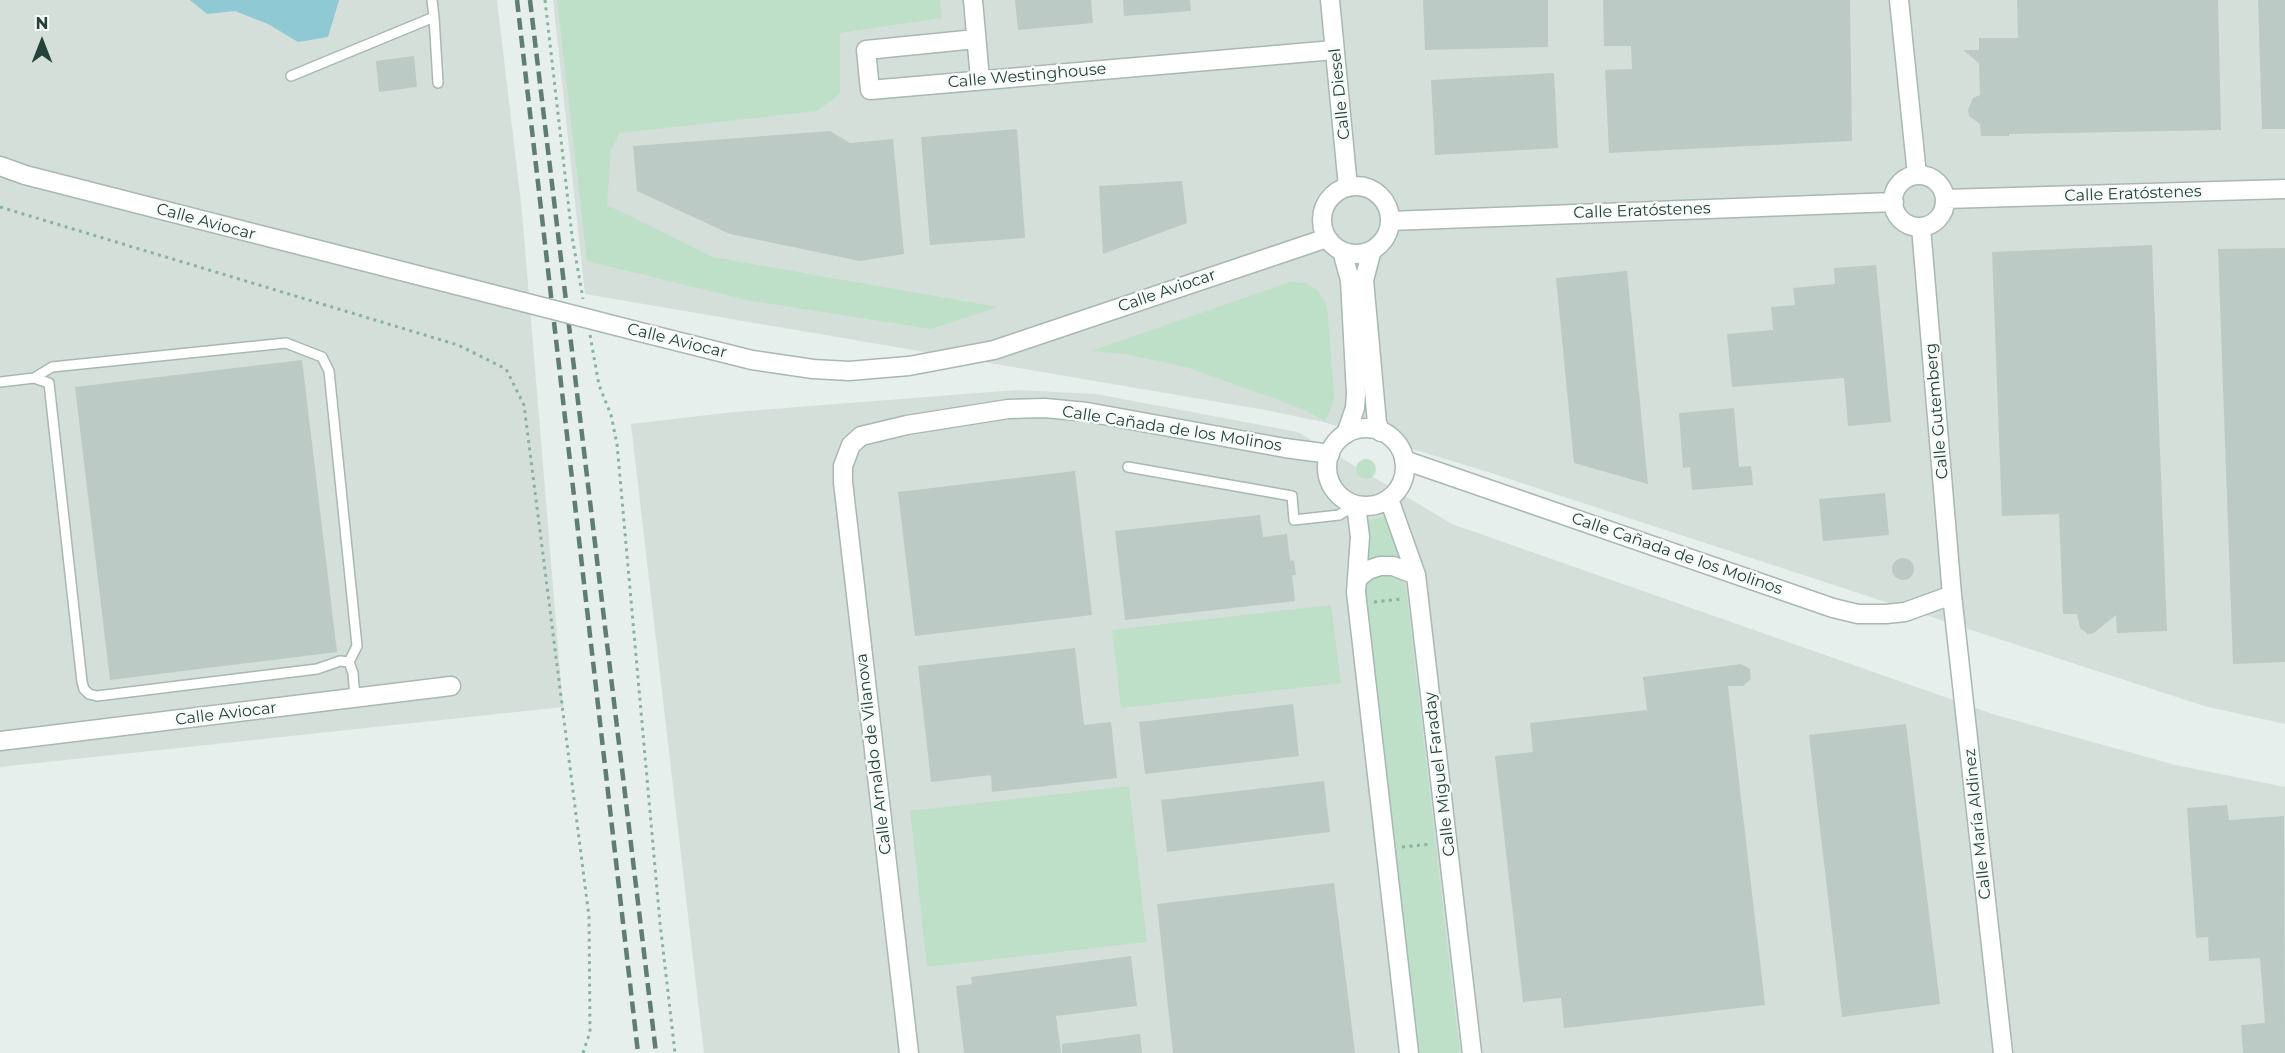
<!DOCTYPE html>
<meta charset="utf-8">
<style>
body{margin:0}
#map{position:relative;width:2285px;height:1053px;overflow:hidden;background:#e6efeb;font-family:Montserrat,sans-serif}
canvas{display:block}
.north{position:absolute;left:12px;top:12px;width:60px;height:60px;-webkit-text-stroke:4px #f7fbf9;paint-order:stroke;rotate:0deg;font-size:16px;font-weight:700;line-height:24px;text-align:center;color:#24423a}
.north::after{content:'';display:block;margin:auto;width:21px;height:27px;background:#24423a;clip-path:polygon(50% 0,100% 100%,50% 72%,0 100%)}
</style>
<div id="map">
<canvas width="2285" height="1053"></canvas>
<div class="north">N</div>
</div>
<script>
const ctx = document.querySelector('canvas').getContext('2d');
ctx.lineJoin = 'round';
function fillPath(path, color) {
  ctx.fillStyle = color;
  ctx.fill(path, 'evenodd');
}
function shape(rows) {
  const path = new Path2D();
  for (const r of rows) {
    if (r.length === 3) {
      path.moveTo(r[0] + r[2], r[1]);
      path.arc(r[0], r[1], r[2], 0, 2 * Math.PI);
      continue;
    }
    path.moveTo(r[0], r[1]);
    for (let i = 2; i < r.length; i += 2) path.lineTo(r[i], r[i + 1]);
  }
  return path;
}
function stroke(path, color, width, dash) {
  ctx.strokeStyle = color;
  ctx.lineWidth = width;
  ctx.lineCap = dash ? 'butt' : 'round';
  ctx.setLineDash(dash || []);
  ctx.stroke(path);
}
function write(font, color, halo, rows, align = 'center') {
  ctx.font = font + ' Montserrat,sans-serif';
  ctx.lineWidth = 5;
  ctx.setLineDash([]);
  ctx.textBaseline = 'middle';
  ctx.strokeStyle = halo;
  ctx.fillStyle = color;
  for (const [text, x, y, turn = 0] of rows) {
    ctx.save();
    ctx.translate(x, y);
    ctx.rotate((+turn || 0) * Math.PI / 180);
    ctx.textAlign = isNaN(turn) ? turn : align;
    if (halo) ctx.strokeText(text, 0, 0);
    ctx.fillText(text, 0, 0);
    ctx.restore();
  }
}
fillPath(shape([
 [0,0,497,0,522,212,563,707,0,767],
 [553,0,2285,0,2285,724,2204,706,1488,472,1323,422,1265,410,585,294],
 [1016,390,1096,394,1298,432,1452,524,1996,715,2175,765,2285,787,2285,1053,704,1053,631,424,734,412]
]), '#d4dfda');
fillPath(shape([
 [557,0,940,0,942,18,840,33,840,94,817,111,620,133,611,150,607,205,713,257,998,307,931,329,746,300,587,261],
 [1290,282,1306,283,1318,291,1326,304,1328,315,1334,395,1333,404,1325,421,1307,411,1281,401,1186,367,1125,354,1091,351],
 [1366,469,10],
 [1385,517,1401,559,1388,557,1375,559,1364,564,1368,520],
 [1392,575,1402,579,1406,588,1460,1053,1417,1053,1364,595,1367,582,1378,576],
 [1331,605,1341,683,1121,708,1112,630],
 [1129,786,1147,942,927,967,910,811]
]), '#bfe0c8');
fillPath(shape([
 [190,0,339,0,328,37,298,42,268,24,235,11,207,14]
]), '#8ec9d4');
fillPath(shape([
 [1015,0,1091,0,1093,23,1018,30],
 [1123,0,1190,0,1191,11,1124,16],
 [1423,0,1548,0,1548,47,1425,50],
 [1603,0,1850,0,1852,141,1609,153,1605,70,1632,69,1631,46,1604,46],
 [2017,0,2218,0,2221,130,2009,134,2009,136,1981,136,1980,124,1969,116,1968,110,1973,98,1980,95,1979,63,1963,50,1979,50,1979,38,2018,38],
 [2258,0,2285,0,2285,129,2262,129],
 [414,56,417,87,379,92,376,61],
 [1554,73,1558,148,1435,155,1431,80],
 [1017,129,1025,238,930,245,921,137],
 [830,131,850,143,893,139,904,254,860,261,730,234,637,191,633,146],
 [1182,181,1187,223,1103,254,1099,186],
 [2152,245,2167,631,2117,633,2116,615,2094,633,2088,634,2080,628,2077,614,2063,614,2059,514,2002,516,1992,252],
 [2285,248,2285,662,2233,664,2218,249],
 [1876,265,1891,422,1848,426,1844,378,1732,387,1727,334,1773,330,1771,307,1795,305,1793,288,1835,284,1834,268],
 [1627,271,1648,484,1574,463,1556,278],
 [302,360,337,652,110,680,75,387],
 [1734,408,1739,467,1751,466,1753,485,1692,490,1690,467,1683,468,1679,413],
 [1075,471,1092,615,915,636,898,492],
 [1885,493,1889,535,1823,541,1819,499],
 [1260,515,1263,537,1287,534,1290,561,1294,560,1296,575,1292,575,1295,601,1125,620,1115,531],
 [1903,569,11],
 [1075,648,1084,725,1111,722,1117,778,992,792,991,775,931,782,918,666],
 [1741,664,1750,669,1751,679,1743,686,1728,686,1765,1005,1564,1028,1561,998,1523,1002,1495,756,1533,752,1530,723,1647,710,1643,677],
 [1293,704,1299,756,1145,774,1139,722],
 [1906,724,1940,1004,1842,1017,1809,735],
 [1324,781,1330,832,1167,852,1161,800],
 [2227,805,2229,820,2284,816,2285,1053,2243,1053,2241,1025,2265,1023,2260,958,2209,961,2208,937,2196,938,2187,808],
 [1334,883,1355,1053,1173,1053,1157,904],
 [1131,956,1137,1006,1056,1016,1061,1053,964,1053,956,986,972,984,971,977],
 [1140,1034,1142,1053,1062,1053,1062,1044]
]), '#bbcac4');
const lane = shape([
 [434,17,438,83],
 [291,76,434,17,432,0],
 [34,378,52,367,286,343,322,357,329,371,357,646,349,662,353,673,355,698],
 [0,382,34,378,49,383,82,682,84,689,89,694,97,696,317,669,340,661,349,662],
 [1128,467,1292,496,1294,520,1339,515,1356,505]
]);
const street = shape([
 [973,0,980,79],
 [1330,0,1348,187],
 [1899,0,1917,175],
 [976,39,866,50,870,90,1334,50],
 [0,166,25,175,523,302],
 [1919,201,26],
 [1356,220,34],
 [1945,199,2285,189],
 [1390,221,1894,202],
 [1921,227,1952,595,2003,1053],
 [1372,250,1364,280,1377,423,1381,432],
 [1342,251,1350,280,1356,394,1355,408,1346,434],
 [636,331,752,360,813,369,849,371,909,366,994,350,1327,238],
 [1366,467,39],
 [1404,460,1833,608,1858,614,1886,614,1905,612,1952,595],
 [1389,499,1416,575,1472,1053],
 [1356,505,1360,537,1356,592,1409,1053],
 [1357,579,1368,570,1380,566,1393,566,1416,575],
 [0,741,451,686],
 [909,1053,843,482,843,466,851,445,861,436,907,425,1008,409,1045,408,1087,412,1285,448,1330,454]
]);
stroke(lane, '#a8b8b2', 12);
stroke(street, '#a8b8b2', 21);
stroke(shape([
 [545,0,572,236,583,299],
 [0,207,458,345,506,369,524,405,589,917,590,1032,583,1053],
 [590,335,599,385,611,415,617,444,660,923,675,1053],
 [1374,602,1401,599],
 [1402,847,1432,844]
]), '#86b3a5', 3, [3, 4.5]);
stroke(lane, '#fff', 9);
stroke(street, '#fff', 18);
stroke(shape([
 [517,0,638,1053],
 [530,0,656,1053]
]), '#5f7d75', 4.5, [12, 6]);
const streetBridge = shape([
 [523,302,636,331]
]);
stroke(streetBridge, '#a8b8b2', 21, []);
stroke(streetBridge, '#fff', 18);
write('16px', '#24423a', '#f7fbf9', [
 ["Calle Westinghouse",1027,76,-5],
 ["Calle Diesel",1340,94,-96],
 ["Calle Eratóstenes",2133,194,-2],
 ["Calle Eratóstenes",1642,211,-2],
 ["Calle Aviocar",206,222,15],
 ["Calle Aviocar",1167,291,-19],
 ["Calle Aviocar",677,341,14],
 ["Calle Gutemberg",1937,411,-95],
 ["Calle Cañada de los Molinos",1172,429,9],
 ["Calle Cañada de los Molinos",1677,554,19],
 ["Calle Aviocar",226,714,-7],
 ["Calle Arnaldo de Vilanova",874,754,-97],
 ["Calle Miguel Faraday",1440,774,-97],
 ["Calle María Aldinez",1978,824,-96]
]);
</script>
